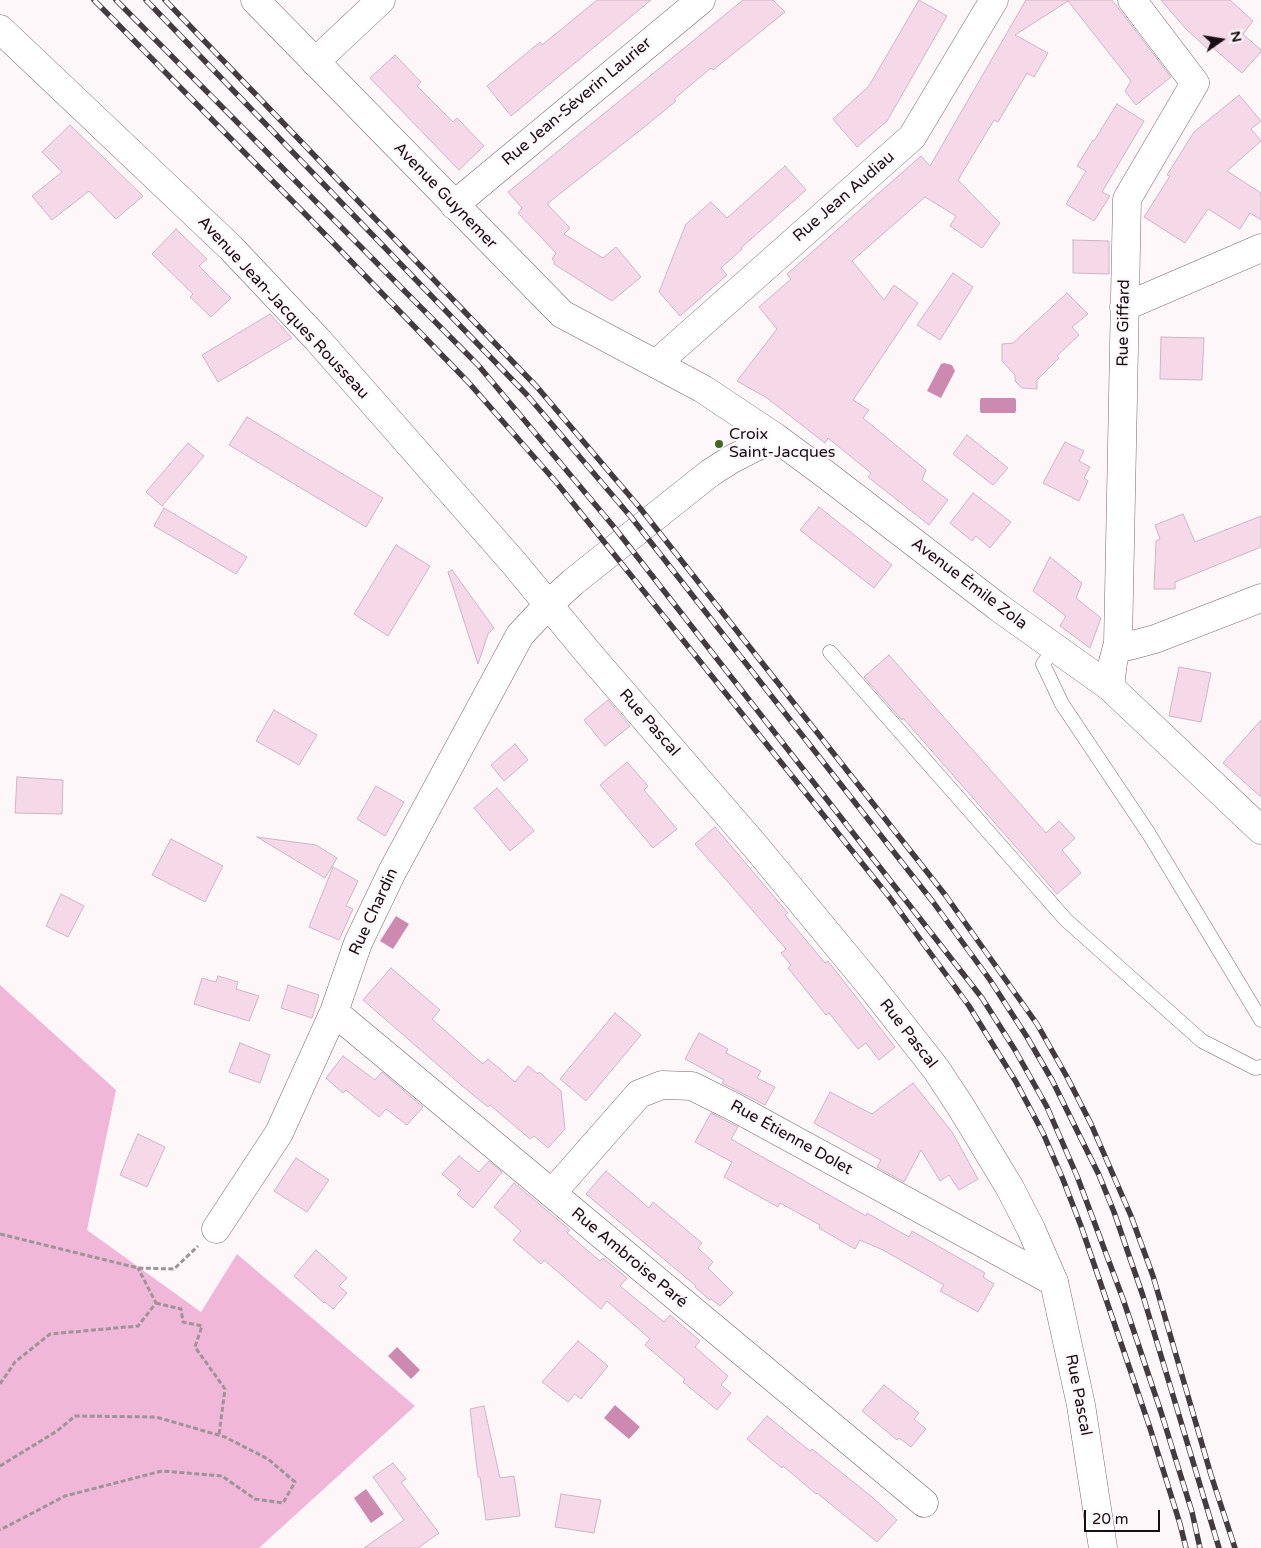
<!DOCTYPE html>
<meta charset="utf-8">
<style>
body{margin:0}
#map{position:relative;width:1261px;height:1548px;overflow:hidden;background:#fdf7fa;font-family:"Varela Round",sans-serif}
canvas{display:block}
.north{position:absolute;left:1196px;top:15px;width:50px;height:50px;-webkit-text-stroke:4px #fdf7fa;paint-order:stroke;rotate:77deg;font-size:14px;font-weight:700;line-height:20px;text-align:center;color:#170d13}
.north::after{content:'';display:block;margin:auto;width:18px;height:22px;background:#170d13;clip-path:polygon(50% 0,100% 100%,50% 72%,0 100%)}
.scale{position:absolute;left:1084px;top:1510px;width:76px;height:22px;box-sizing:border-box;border:2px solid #170d13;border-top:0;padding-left:6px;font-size:15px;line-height:18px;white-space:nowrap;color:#170d13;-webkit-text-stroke:4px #fdf7fa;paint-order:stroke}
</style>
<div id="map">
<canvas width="1261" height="1548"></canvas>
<div class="north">N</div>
<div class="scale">20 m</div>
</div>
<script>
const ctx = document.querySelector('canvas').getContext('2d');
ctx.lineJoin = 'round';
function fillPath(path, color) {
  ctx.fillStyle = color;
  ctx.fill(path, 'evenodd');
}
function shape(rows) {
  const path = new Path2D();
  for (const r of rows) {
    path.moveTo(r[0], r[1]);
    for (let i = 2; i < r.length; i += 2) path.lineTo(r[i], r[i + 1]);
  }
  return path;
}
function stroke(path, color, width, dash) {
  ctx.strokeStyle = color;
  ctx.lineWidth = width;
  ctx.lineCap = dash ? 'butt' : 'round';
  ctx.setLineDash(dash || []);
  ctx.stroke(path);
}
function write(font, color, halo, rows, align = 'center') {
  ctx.font = font + ' "Varela Round",sans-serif';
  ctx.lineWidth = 4.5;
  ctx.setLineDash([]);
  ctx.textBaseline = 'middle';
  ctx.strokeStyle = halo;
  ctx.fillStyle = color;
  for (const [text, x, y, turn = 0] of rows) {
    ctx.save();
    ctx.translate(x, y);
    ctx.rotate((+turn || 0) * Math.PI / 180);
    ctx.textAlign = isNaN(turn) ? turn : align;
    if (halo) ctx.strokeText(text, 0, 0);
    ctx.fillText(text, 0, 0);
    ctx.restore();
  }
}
fillPath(shape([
 [0,985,116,1090,87,1230,201,1312,237,1254,415,1406,259,1548,0,1548]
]), '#f1b7d8');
fillPath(shape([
 [944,363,952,365,955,371,941,398,927,391,941,364],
 [981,398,1015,398,1016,400,1016,411,1015,413,981,413,980,411,980,400],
 [396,916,409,924,393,949,380,941],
 [397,1347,420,1370,411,1379,388,1356],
 [615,1405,640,1427,629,1439,604,1418],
 [366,1489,384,1514,371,1523,354,1498]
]), '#cd8ab0');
const building = shape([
 [597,0,651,0,511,116,487,86,540,42,542,45,597,0],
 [743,0,773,0,785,12,713,70,711,68,674,99,676,101,648,124,547,204,570,228,564,234,603,258,616,247,641,277,612,301,554,264,555,262,552,259,556,253,518,213,522,208,508,192,743,0],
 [919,0,947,16,887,121,857,147,833,119,869,86,919,0],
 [1026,0,1112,0,1171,77,1136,105,1125,91,1131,81,1068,1,1015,35,1048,53,1034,77,1027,73,998,122,994,120,958,180,1000,223,982,248,950,226,956,216,925,197,852,261,884,300,894,285,918,303,853,400,869,410,863,418,926,470,922,480,948,500,929,525,868,477,871,473,828,438,825,443,767,398,737,381,777,329,759,307,791,279,787,274,921,156,930,166,1026,0],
 [1161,0,1230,0,1253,21,1243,34,1261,50,1261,52,1242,73,1212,47,1209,50,1186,29,1161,0],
 [395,55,421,82,417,86,453,122,457,118,484,146,459,170,370,78,395,55],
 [1239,95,1261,121,1251,129,1261,141,1227,171,1261,193,1261,220,1250,213,1240,229,1208,209,1185,243,1144,217,1170,176,1167,175,1194,132,1239,95],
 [1117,104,1144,121,1102,192,1110,196,1094,221,1066,204,1086,171,1077,166,1093,140,1094,141,1117,104],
 [70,125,143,196,116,219,89,191,52,220,32,196,62,172,42,152,70,125],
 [785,166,806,190,741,248,742,249,721,268,727,275,680,316,659,292,686,224,711,202,727,218,785,166],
 [176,229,207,259,199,266,231,298,211,317,190,297,193,294,152,254,176,229],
 [1073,240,1109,241,1109,274,1073,273,1073,240],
 [953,273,973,287,940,340,917,325,953,273],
 [1067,293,1088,314,1072,327,1079,335,1057,356,1059,358,1037,380,1037,389,1022,388,1015,381,1015,375,1002,361,1002,344,1013,343,1067,293],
 [270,314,292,338,218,382,202,355,270,314],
 [1161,337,1204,338,1202,380,1160,379,1161,337],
 [247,417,383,498,366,527,229,445,247,417],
 [967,435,1008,468,993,485,953,454,967,435],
 [1065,442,1084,451,1079,461,1090,467,1084,478,1088,481,1079,501,1043,483,1065,442],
 [188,443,204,456,162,506,146,492,188,443],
 [973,493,1011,522,990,548,976,536,972,541,950,523,973,493],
 [819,507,892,565,874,588,800,530,819,507],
 [164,508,247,557,236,574,154,526,164,508],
 [1183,514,1195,542,1261,516,1261,547,1175,582,1175,589,1154,589,1156,541,1160,539,1155,525,1183,514],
 [396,545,430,566,388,636,354,614,396,545],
 [1050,557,1082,583,1076,598,1101,618,1090,648,1060,626,1066,616,1033,591,1050,557],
 [452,570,494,628,488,634,478,664,448,572,452,570],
 [889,655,1046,833,1059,821,1075,838,1062,850,1081,873,1057,894,903,718,902,720,864,677,889,655],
 [1179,667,1211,673,1201,722,1169,716,1179,667],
 [608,700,630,726,605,746,584,720,608,700],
 [274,710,317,735,299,765,256,741,274,710],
 [1261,720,1261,797,1223,763,1261,720],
 [515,744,528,760,504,781,491,765,515,744],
 [627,762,648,786,644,790,677,829,653,848,600,785,627,762],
 [17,777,63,780,62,814,15,813,17,777],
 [376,786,404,802,385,836,357,819,376,786],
 [497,788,534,831,510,851,474,808,497,788],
 [715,827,788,913,785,915,825,963,828,961,895,1047,879,1060,866,1043,858,1049,829,1013,826,1015,788,968,791,965,781,953,786,949,695,844,715,827],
 [257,837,316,845,337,858,325,878,257,837],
 [171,839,223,866,205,902,152,875,171,839],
 [333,867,358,881,346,906,353,909,339,940,309,927,333,867],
 [61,894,84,906,68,937,46,926,61,894],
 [391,968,440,1010,432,1019,483,1064,488,1059,515,1082,528,1066,538,1074,539,1072,561,1091,565,1129,548,1148,534,1136,530,1139,490,1105,488,1107,461,1085,363,1000,391,968],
 [218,976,238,982,236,989,259,996,249,1021,194,1004,202,978,216,982,218,976],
 [288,985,319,995,312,1018,281,1008,288,985],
 [615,1013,641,1035,586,1101,560,1079,615,1013],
 [699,1033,728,1049,726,1053,761,1071,757,1078,775,1087,765,1105,726,1085,722,1083,724,1080,685,1059,699,1033],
 [240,1043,270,1055,260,1083,229,1072,240,1043],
 [343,1056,375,1080,382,1072,423,1107,407,1125,386,1109,379,1117,346,1090,343,1093,326,1078,343,1056],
 [913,1083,952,1132,978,1179,959,1190,949,1175,940,1181,921,1150,904,1182,877,1167,881,1160,814,1123,830,1092,872,1114,913,1083],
 [711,1113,738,1127,731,1139,866,1216,867,1213,909,1237,912,1231,985,1273,983,1277,994,1284,978,1312,940,1291,944,1285,883,1250,860,1240,855,1249,819,1228,820,1225,780,1203,778,1207,724,1177,732,1162,695,1142,711,1113],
 [138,1134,165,1147,147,1187,120,1175,138,1134],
 [459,1156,479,1172,489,1161,502,1172,473,1208,457,1194,461,1190,442,1174,459,1156],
 [296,1158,329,1180,307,1212,274,1191,296,1158],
 [606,1171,649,1208,653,1202,702,1243,698,1248,713,1262,708,1268,733,1293,720,1306,711,1299,710,1300,695,1287,696,1286,586,1194,606,1171],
 [514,1183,570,1230,567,1233,600,1261,603,1258,627,1278,620,1286,664,1322,670,1315,700,1341,695,1347,728,1376,721,1385,731,1393,717,1410,683,1382,685,1379,645,1345,650,1339,607,1301,601,1309,544,1260,541,1264,513,1240,521,1231,494,1207,514,1183],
 [316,1250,347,1278,339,1286,347,1293,333,1309,325,1302,324,1303,294,1276,316,1250],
 [578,1341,608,1366,581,1399,575,1394,568,1402,542,1382,578,1341],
 [884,1385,919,1413,914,1419,926,1429,911,1447,899,1438,897,1440,862,1411,884,1385],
 [484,1406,500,1478,514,1476,520,1516,486,1520,480,1477,478,1477,470,1409,484,1406],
 [767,1416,810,1451,812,1449,872,1497,897,1520,877,1542,817,1493,816,1494,783,1466,782,1468,747,1439,767,1416],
 [393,1463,406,1479,401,1482,439,1533,418,1548,364,1548,404,1520,373,1477,393,1463],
 [561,1494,601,1500,594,1533,555,1527,561,1494]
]);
fillPath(building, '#f5d9e8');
stroke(building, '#cfb4c3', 1);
const service = shape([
 [1055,647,1043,664,1062,704,1149,834,1261,1020],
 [830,652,1066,920,1202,1041,1255,1068,1261,1067]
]);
const minor = shape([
 [315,62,381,0],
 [454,205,701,0],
 [1124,307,1261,248],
 [657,363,912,137,994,0],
 [1118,643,1129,646,1155,639,1261,598],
 [1110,687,1113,662,1118,643,1127,199,1195,83,1132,0],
 [334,1012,924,1503],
 [552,1193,639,1094,662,1085,692,1086,734,1107,1054,1282],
 [216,1229,279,1133,334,1012,358,943,392,872,520,635,548,605]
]);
const tertiary = shape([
 [548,605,573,582,710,473,732,459,775,437]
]);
const secondary = shape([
 [255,0,562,314,703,389,775,437,825,474,998,607,1110,687,1261,830],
 [0,29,231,248,317,339,513,562,590,655,756,847,870,985,936,1069,961,1107,1010,1188,1031,1229,1054,1282,1081,1405,1103,1548]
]);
stroke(service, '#7d6572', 15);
stroke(minor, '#7d6572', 29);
stroke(tertiary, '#7d6572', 29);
stroke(secondary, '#7d6572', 29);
stroke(shape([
 [0,1234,138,1268,174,1269,198,1246],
 [156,1303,181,1309,183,1322,202,1326,195,1347,225,1389,219,1435],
 [0,1384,15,1362,50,1334,138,1326,156,1303,138,1268],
 [0,1466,57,1431,75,1416,156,1417,225,1437,268,1459,295,1482,283,1503,255,1499,222,1476,162,1471,65,1496,0,1530]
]), '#9c9498', 3, [5, 2.5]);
stroke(service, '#fff', 14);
stroke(minor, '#fff', 28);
stroke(tertiary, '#fff', 28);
stroke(secondary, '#fff', 28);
const rail = shape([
 [94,0,310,219,469,383,556,482,890,898,969,1006,1016,1082,1043,1133,1062,1177,1081,1226,1150,1428,1180,1524,1186,1548],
 [116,0,478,365,614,527,982,998,1015,1050,1047,1107,1077,1176,1123,1299,1161,1412,1192,1512,1200,1548],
 [146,0,527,395,631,517,933,902,990,980,1027,1037,1052,1080,1099,1175,1114,1212,1143,1296,1219,1548],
 [165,0,537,387,640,508,946,896,1037,1024,1067,1077,1091,1124,1131,1216,1153,1276,1211,1475,1235,1548]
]);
stroke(rail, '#443b40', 5.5);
stroke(rail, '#fdf7fa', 4, [11]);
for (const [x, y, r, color] of [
 [719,444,5,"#406823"]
]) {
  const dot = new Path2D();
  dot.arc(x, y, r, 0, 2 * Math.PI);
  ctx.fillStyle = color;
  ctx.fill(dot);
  stroke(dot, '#fdf7fa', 2);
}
write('16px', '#170d13', '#fdf7fa', [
 ["Rue Jean-Séverin Laurier",577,102,-40],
 ["Avenue Guynemer",445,196,46],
 ["Rue Jean Audiau",844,197,-41],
 ["Avenue Jean-Jacques Rousseau",283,308,47],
 ["Rue Giffard",1124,323,-89],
 ["Avenue Émile Zola",969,584,37],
 ["Rue Pascal",649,723,49],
 ["Rue Chardin",374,912,-65],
 ["Rue Pascal",908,1034,52],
 ["Rue Étienne Dolet",791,1138,29],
 ["Rue Ambroise Paré",629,1258,40],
 ["Rue Pascal",1078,1395,79]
]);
write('16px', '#170d13', '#fdf7fa', [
 ["Croix",729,435],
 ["Saint-Jacques",729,453]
], 'left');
</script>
